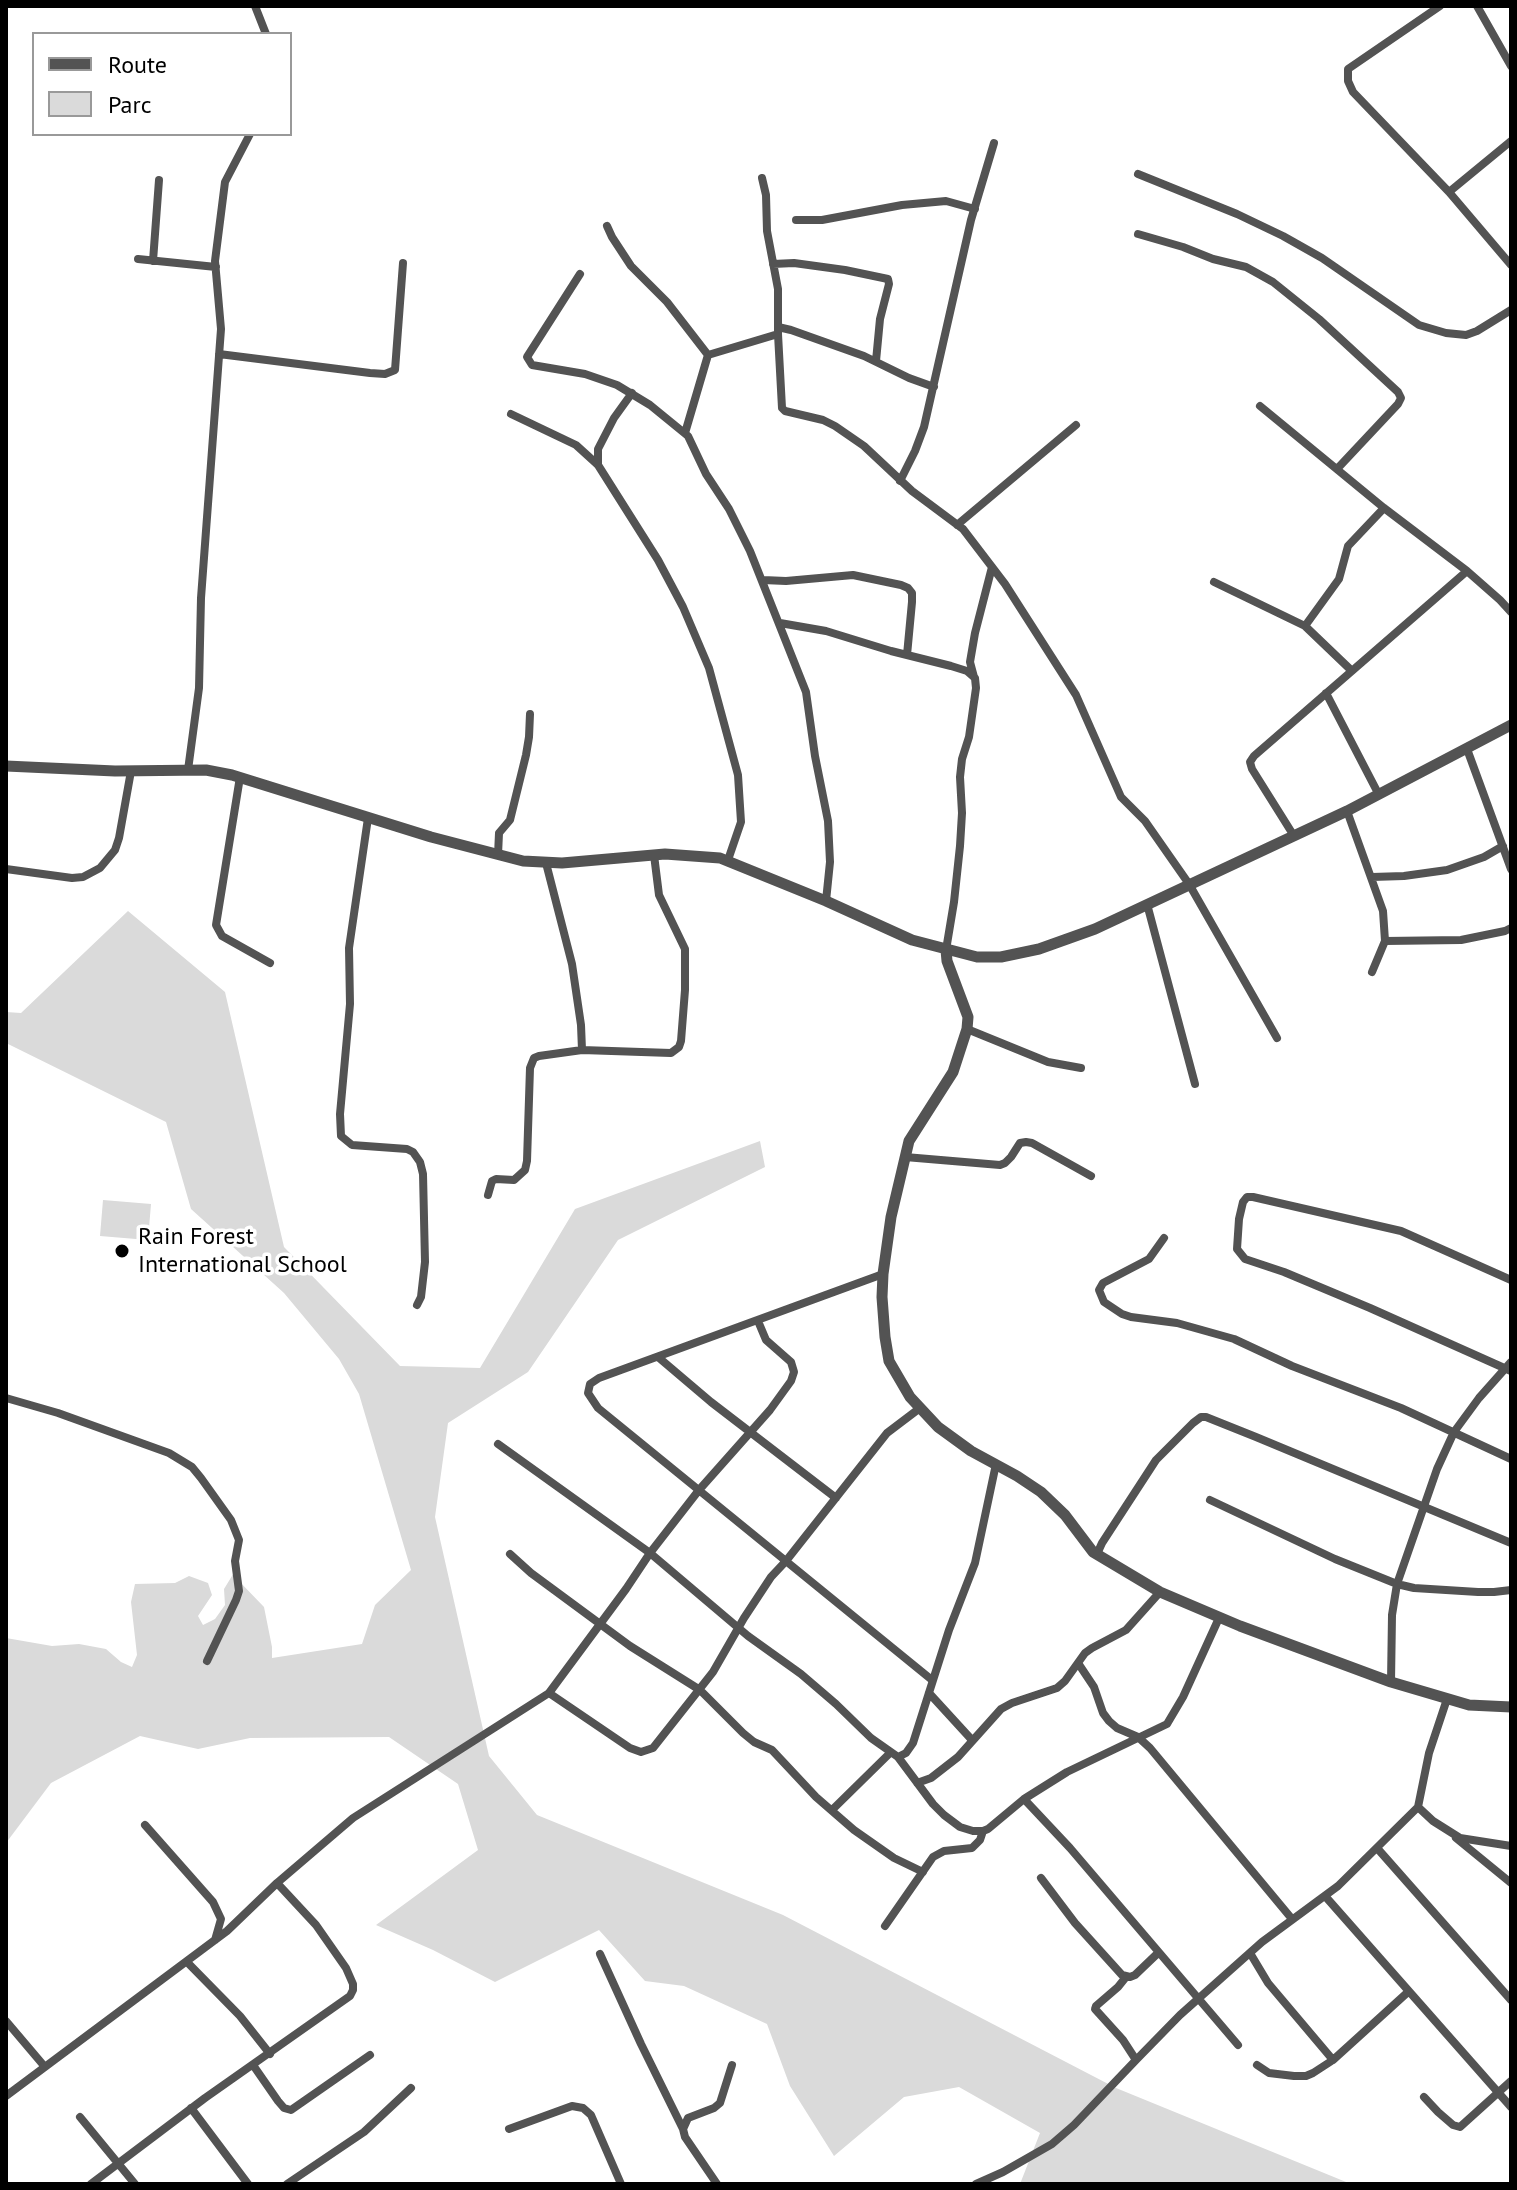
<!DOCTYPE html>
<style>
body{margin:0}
#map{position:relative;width:1517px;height:2190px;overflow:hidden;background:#fff;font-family:"PT Sans",sans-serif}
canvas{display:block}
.frame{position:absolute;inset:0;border:8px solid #000;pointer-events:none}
.legend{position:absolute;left:32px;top:32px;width:260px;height:104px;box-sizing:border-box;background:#fff;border:2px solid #999;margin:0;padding:10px 14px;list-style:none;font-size:24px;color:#000}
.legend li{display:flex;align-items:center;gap:16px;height:40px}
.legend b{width:40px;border:2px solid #999}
</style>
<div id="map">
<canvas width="1517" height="2190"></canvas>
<div class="frame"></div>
<ul class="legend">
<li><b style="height:10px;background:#535353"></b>Route</li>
<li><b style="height:22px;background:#dadada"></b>Parc</li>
</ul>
</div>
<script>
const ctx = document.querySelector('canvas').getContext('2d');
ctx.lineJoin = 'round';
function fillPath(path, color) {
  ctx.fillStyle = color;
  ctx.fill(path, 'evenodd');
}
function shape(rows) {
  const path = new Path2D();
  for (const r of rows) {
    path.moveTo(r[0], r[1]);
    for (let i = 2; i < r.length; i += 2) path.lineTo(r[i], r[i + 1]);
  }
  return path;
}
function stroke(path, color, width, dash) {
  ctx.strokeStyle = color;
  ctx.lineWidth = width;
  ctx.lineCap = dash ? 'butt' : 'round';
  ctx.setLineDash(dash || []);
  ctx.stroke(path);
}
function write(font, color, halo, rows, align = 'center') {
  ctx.font = font + ' "PT Sans",sans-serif';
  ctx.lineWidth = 7;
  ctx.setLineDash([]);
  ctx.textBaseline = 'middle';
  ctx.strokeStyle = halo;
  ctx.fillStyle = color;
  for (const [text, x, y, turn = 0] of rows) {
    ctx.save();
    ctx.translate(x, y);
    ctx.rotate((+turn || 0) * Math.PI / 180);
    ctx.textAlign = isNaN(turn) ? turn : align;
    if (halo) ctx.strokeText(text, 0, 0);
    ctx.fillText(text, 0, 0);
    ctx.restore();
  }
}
fillPath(shape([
 [128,911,225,992,284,1247,400,1366,480,1368,575,1209,760,1141,765,1167,618,1240,528,1372,448,1423,435,1517,489,1756,537,1815,783,1915,1116,2088,1351,2184,1020,2184,1040,2133,959,2087,904,2097,834,2156,790,2086,767,2024,684,1986,645,1981,599,1930,495,1982,433,1950,376,1925,478,1850,458,1784,389,1737,250,1738,198,1749,140,1736,51,1783,6,1843,6,1638,52,1646,79,1644,106,1649,121,1662,132,1667,137,1655,131,1602,135,1584,175,1583,189,1576,208,1583,212,1595,198,1616,203,1625,215,1619,225,1605,224,1589,235,1571,237,1579,264,1607,272,1647,272,1658,362,1644,375,1605,411,1570,359,1394,339,1359,284,1293,191,1209,166,1122,6,1043,6,1012,21,1013],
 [103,1200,151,1204,148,1240,100,1236]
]), '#dadada');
stroke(shape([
 [255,6,266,34],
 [1440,6,1348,69,1348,81,1353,92,1449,192,1511,265],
 [1477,6,1511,66],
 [1138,174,1237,214,1283,236,1322,258,1419,325,1446,333,1466,335,1477,331,1511,310],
 [762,178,766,195,767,231,778,289,778,334,782,408,785,411,823,420,835,426,864,446,912,491,963,529,1005,584,1076,695,1121,797,1145,821,1189,884,1277,1038],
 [1449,192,1511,141],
 [796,220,822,220,902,205,946,201,975,209],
 [607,226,612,237,631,266,667,302,708,355],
 [1138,234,1183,247,1213,259,1246,267,1273,282,1319,319,1398,392,1401,398,1398,404,1337,469],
 [138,259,216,267],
 [153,261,159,180],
 [773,264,794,263,845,270,888,279,889,284,880,319,876,361],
 [580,274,527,357,532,365,585,374,617,385,650,405,688,436,706,474,729,509,750,551,806,692,815,756,828,821,830,862,826,901],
 [778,327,791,330,864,356,909,378,934,387],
 [219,354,370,373,385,374,395,370,403,263],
 [1260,406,1384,508,1467,571,1500,600,1511,612],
 [511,414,576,445,598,465,658,560,683,607,709,668,738,775,741,822,728,860],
 [685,433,708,355,778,334],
 [598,465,598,449,614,418,632,393],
 [900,481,915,451,924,427,971,220,994,143],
 [957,525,1076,425],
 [763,580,786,581,853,575,901,585,908,588,912,593,912,602,907,655],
 [1214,582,1305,626,1352,671],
 [780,623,826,631,891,651,951,666,967,671,975,678,976,688,969,737,962,759,960,777,962,813,960,846,954,902,946,950],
 [1305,626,1339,579,1348,546,1384,508],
 [974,677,970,662,975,633,992,567],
 [1326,693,1379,795],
 [1467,749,1511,869],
 [188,770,199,688,201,598,221,329,215,261,225,182,250,134],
 [240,777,216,925,222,936,270,963],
 [1347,811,1383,911,1385,941,1372,972],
 [368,818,349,948,350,1004,340,1114,341,1136,352,1145,407,1149,413,1152,420,1162,423,1174,425,1262,421,1297,417,1305],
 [1294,836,1252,769,1250,762,1254,756,1467,571],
 [498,855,499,833,510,820,526,755,529,737,530,714],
 [546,863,572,964,581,1025,582,1050],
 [6,869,72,878,83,877,100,868,115,850,119,838,131,771],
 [1372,877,1404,876,1447,870,1484,857,1503,846],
 [1147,904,1195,1084],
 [1385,941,1461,940,1505,931,1511,928],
 [967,1029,1048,1062,1081,1068],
 [905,1157,1000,1165,1005,1163,1011,1157,1020,1143,1026,1142,1032,1143,1091,1176],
 [488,1195,492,1181,496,1179,514,1180,525,1170,527,1161,530,1068,534,1058,539,1056,582,1050,671,1053,679,1047,681,1041,685,990,685,949,659,895,654,855],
 [1164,1238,1149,1259,1103,1283,1099,1290,1104,1302,1122,1314,1131,1317,1177,1323,1234,1339,1292,1366,1401,1408,1511,1459],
 [883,1274,599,1378,590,1384,588,1393,598,1408,932,1680],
 [1511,1280,1401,1231,1253,1197,1247,1197,1243,1202,1239,1219,1237,1249,1245,1259,1284,1272,1370,1308,1511,1371],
 [658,1357,711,1402,836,1498],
 [6,1398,58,1413,169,1453,192,1467,201,1478,231,1520,239,1540,235,1561,239,1591,236,1600,207,1661],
 [498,1444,650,1553,748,1636,801,1674,836,1704,871,1738,898,1757,933,1804,944,1815,960,1827,973,1831,983,1831,988,1829,1024,1799,1067,1772,1167,1724,1183,1697,1219,1618],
 [1210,1500,1335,1559,1397,1584,1414,1588,1478,1592,1494,1592,1511,1590],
 [510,1554,531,1573,630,1646,700,1690,743,1733,754,1742,772,1750,816,1797,854,1830,894,1858,923,1872],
 [1097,1554,1102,1543,1156,1460,1193,1423,1201,1417,1206,1417,1256,1437,1511,1543],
 [1078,1663,1094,1687,1103,1713,1109,1721,1117,1728,1138,1737,1150,1748,1292,1919],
 [1391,1682,1392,1615,1397,1584,1437,1469,1454,1432,1479,1398,1511,1362],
 [549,1693,630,1748,641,1752,653,1748,713,1672,744,1618,771,1577,786,1561,887,1433,920,1408],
 [929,1693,972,1740],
 [898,1757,906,1753,913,1743,949,1630,975,1563,996,1464],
 [917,1783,931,1778,958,1757,1001,1709,1012,1703,1057,1688,1065,1681,1085,1653,1092,1648,1126,1630,1160,1592],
 [1024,1799,1070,1848,1238,2045],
 [1418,1807,1433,1821,1460,1838,1511,1846],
 [832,1810,890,1753],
 [145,1825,213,1902,221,1919,215,1940],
 [1456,1838,1511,1883],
 [1377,1848,1511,2000],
 [1041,1878,1075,1923,1122,1975,1130,1977,1135,1975,1158,1953],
 [1325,1896,1511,2107],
 [885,1926,933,1857,944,1851,972,1848,980,1840,983,1831],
 [1250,1953,1268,1983,1333,2060],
 [600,1954,641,2044,683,2129],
 [187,1962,240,2016,270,2054],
 [1126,1977,1118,1987,1096,2006,1095,2009,1123,2040,1136,2060,1180,2015,1262,1942,1338,1886,1418,1807,1429,1753,1447,1699],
 [6,2021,45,2067],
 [253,2065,278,2101,284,2108,291,2110,370,2055],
 [1257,2065,1269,2073,1294,2076,1306,2076,1313,2073,1333,2060,1408,1992],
 [6,2096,227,1931,277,1883,353,1818,549,1693,626,1589,650,1553,699,1490,770,1410,791,1381,794,1372,791,1362,766,1340,758,1321],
 [1424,2097,1438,2112,1453,2125,1460,2127,1511,2081],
 [191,2108,248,2184],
 [80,2117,135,2184],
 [509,2129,572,2106,583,2108,591,2115,621,2184],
 [91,2184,205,2098,350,1996,353,1990,353,1984,346,1968,316,1925,277,1883],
 [287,2184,364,2132,411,2088],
 [717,2184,685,2137,683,2129,688,2118,714,2108,720,2103,732,2065],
 [976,2184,1003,2172,1052,2144,1074,2125,1136,2060]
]), '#535353', 8);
stroke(shape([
 [6,766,115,771,206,770,232,775,431,837,523,861,562,863,665,854,720,858,826,901,912,940,977,957,1001,957,1039,949,1095,929,1347,811,1511,725],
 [946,950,947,961,968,1017,967,1029,953,1072,909,1141,891,1217,883,1274,882,1297,885,1337,889,1361,910,1397,938,1427,971,1451,1017,1476,1041,1492,1065,1515,1093,1552,1160,1592,1240,1626,1391,1682,1469,1705,1511,1707]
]), '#535353', 11);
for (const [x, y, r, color] of [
 [122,1251,8,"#000"]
]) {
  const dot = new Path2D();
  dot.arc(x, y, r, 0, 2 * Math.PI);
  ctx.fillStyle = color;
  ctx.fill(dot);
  stroke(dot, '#fff', 3);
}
write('24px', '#000', '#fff', [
 ["Rain Forest",138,1237],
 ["International School",138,1265]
], 'left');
</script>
